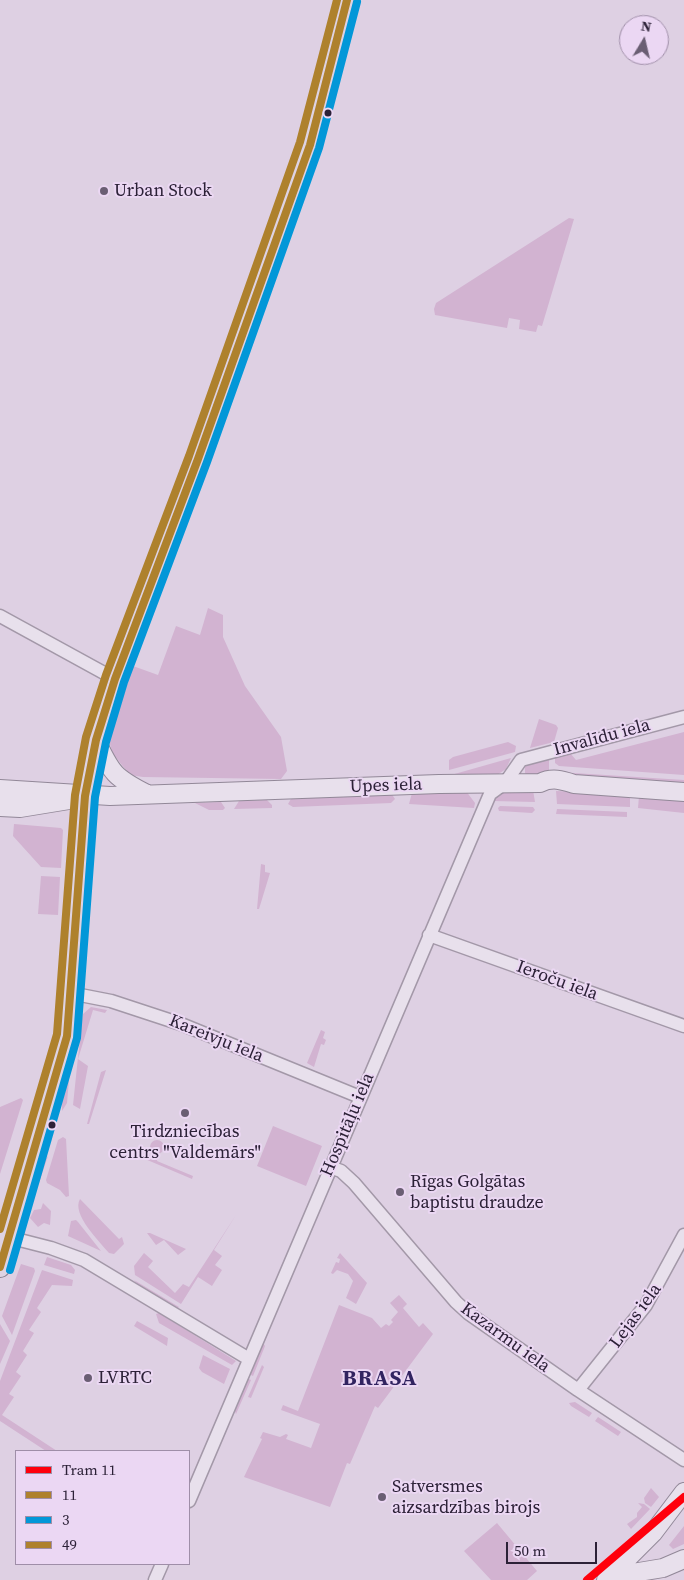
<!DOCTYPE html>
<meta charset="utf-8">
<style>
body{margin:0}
#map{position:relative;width:684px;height:1580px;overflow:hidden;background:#ded0e3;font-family:"Source Serif 4",serif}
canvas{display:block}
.legend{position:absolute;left:15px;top:1450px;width:175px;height:115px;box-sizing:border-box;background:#ebd7f3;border:1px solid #9f8ea8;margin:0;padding:6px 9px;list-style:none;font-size:15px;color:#2c2137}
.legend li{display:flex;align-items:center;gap:10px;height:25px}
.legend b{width:25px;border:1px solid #9f8ea8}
.north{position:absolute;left:619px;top:15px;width:50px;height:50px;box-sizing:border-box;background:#ebd7f3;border:1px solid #9f8ea8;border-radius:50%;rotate:9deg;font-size:14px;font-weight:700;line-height:20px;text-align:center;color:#2c2137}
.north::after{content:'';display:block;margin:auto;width:18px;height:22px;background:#6a5e73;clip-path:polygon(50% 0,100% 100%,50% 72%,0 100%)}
.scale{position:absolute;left:506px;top:1542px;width:91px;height:22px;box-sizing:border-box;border:2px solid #2c2137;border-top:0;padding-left:6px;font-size:15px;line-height:18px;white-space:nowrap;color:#2c2137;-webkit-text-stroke:4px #ebd7f3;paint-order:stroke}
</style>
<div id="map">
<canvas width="684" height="1580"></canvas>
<ul class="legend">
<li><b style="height:6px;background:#ff000c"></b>Tram 11</li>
<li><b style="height:6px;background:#ae812d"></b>11</li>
<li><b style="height:6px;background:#0297d8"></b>3</li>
<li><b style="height:6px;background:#ae812d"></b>49</li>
</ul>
<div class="north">N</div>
<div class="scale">50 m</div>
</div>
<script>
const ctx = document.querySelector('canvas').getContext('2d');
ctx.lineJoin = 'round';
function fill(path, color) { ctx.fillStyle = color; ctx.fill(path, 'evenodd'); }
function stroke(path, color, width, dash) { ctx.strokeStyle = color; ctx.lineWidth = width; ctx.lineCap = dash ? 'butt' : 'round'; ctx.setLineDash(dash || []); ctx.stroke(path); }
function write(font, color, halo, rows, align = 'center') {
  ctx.font = font + ' "Source Serif 4",serif'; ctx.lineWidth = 4; ctx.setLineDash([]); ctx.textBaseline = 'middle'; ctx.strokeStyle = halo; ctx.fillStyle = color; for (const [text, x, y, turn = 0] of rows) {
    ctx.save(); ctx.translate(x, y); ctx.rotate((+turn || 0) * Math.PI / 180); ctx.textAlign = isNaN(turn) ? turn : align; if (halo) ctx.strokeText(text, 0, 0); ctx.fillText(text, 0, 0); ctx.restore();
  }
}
const green = new Path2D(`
 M569 218 574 219 542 326 538 325 536 332 519 329 520 320 509 318 507 328 435 315 434 309 436 303Z
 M208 608 223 615V637L245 686 281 737 287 771 281 779 143 777 130 775 113 754 109 741 133 666 158 675 176 626 200 635Z
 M539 719 556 725 558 728 554 742 530 748Z
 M684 732V775L559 766 555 763V757L570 753 576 760Z
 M508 742 516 746 515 752 449 770V760L453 757Z
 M511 758 506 769 497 775H451Z
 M549 759V776L527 775 525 773V766Z
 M558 772 684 780V785L555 774Z
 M533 790 535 802 493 801C503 787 518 791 533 790Z
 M466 791 475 803 474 808 409 804 412 793Z
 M556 791 630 794V807L557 804Z
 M391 793 395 799 391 803 293 807 288 804 292 797Z
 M639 796 684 800V813L638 808Z
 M267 800 272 805V808L234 809 239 801Z
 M221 802 225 808 223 810H209L195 803Z
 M500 806 533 807 535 810 532 813 499 811 498 808Z
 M557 809 627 812V817L556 814Z
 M14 824 61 828 63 830 61 868 41 867 13 836Z
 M261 864 265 865V872L270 873 259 909H257Z
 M41 876 60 877 58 915 38 914Z
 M91 1007 107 1010 105 1013 93 1010 78 1059 88 1066 80 1109 73 1105 82 1019 83 1014Z
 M321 1030 325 1032 323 1038 326 1040 324 1045 321 1044 314 1067 307 1063Z
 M71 1057 67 1103 62 1111V1097Z
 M106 1070 89 1124H87L101 1072Z
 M21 1098 23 1100 0 1174V1107Z
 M273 1126 322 1146 306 1186 257 1166Z
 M63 1137 66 1139 69 1196 66 1197 60 1190 47 1183 46 1180 58 1140Z
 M150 1147a7 7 0 1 1 14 0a7 7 0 1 1-14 0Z
 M147 1155 158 1157 157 1161 193 1176 192 1179 145 1159Z
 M48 1156 39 1183C32 1172 40 1164 48 1156Z
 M80 1199 119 1239 122 1237 124 1244 114 1254 109 1253C100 1242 71 1214 80 1199Z
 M43 1203 51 1211 50 1225 44 1223 38 1227 30 1218 34 1210 41 1209Z
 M236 1215 214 1250 222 1256 215 1265 222 1270 212 1286 198 1277 181 1304 135 1275 134 1266 144 1253 153 1261 148 1267 175 1293 183 1284 189 1287Z
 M76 1220 78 1222 101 1251 68 1236 71 1221Z
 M147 1233H150L186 1249 178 1255 164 1240 156 1245Z
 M340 1253 367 1283 356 1304 346 1298 353 1281 348 1274 337 1270 333 1274 331 1273 336 1262 339 1263 340 1259 337 1258Z
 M47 1257 71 1265 75 1270 74 1274 44 1265Z
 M21 1264 34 1268 35 1271 12 1335 2 1316Z
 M42 1270 73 1280 72 1286 52 1285 37 1308 41 1312 29 1330 34 1333 23 1351 27 1355 16 1372 21 1376 9 1394 14 1397 2 1415 57 1451H46L0 1421V1381Z
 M134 1280 179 1307 177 1309 140 1287Z
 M399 1295 407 1304 403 1308 419 1327 423 1323 433 1334 378 1408 375 1406 350 1464 347 1463 330 1507 244 1477 262 1439 260 1438 263 1432 280 1437 286 1434 288 1435 286 1439 311 1448 320 1424 281 1410 283 1405 298 1411 339 1305 372 1318 381 1328 386 1324 389 1326 393 1322 391 1320 398 1312 390 1303Z
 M159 1313 236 1361 232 1365 159 1323 156 1314Z
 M137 1321 168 1338 167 1346 134 1326Z
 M0 1324 10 1341 0 1364Z
 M263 1343 265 1346 253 1376 249 1374Z
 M203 1355 230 1369 224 1384 202 1372 199 1368Z
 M262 1365 264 1367 251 1398 248 1397Z
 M247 1378 251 1380 236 1414 234 1409Z
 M575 1402 592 1413 589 1417 571 1406 569 1403Z
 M598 1417 621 1432 618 1436 595 1421Z
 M651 1488 659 1497 651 1507 645 1503 644 1498Z
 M638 1503 644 1504 650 1509 631 1529 627 1524 637 1517V1513L642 1507Z
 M497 1523 537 1571 527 1580H491L464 1551Z
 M684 1526V1544L673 1549 669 1545Z`);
const street = new Path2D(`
 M0 616 115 679
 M429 935 684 1026
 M70 993 111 1001 181 1024 360 1097
 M330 1167 341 1171 354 1183 456 1302 468 1313 578 1390 684 1460
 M8 1237 51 1248 84 1260 249 1359
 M578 1390 646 1305 684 1235
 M189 1501 490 794 505 783 521 760 684 717
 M155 1580 162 1564`);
const secondary = new Path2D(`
 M96 740C111 773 115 778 147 794
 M0 789 110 796 439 784 540 783C552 777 562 780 574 784L684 792
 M0 807 20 808 75 799
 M609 1577 663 1568 684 1559
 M606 1580 653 1533 684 1492`);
const primary = new Path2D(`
 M0 1267 21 1189 59 1069 67 1036 85 796 96 740 115 679 198 459 310 145 347 0`);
const bus1 = new Path2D(`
 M0 1267 67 1036 85 796 96 740 115 679 198 459 310 145 347 0`);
const bus2 = new Path2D(`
 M10 1270 77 1038 95 797 106 742 124 682 207 462 319 148 357 2`);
const bus3 = new Path2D(`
 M0 1229 57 1034 75 795 86 737 106 675 189 456 300 142 337 0`);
const tram1 = new Path2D(`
 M587 1580 684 1497`);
const markers = [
 [328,113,4.5,"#2c2137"],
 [104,191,5,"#6a5e73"],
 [185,1113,5,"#6a5e73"],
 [52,1125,4.5,"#2c2137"],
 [400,1192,5,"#6a5e73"],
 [88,1378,5,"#6a5e73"],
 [382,1497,5,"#6a5e73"]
];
const poiNames = [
 ["Urban Stock",114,191],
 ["Tirdzniecības",185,1132,"center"],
 ["centrs \"Valdemārs\"",185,1153,"center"],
 ["Rīgas Golgātas",410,1182],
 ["baptistu draudze",410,1203],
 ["LVRTC",98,1378],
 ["Satversmes",392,1487],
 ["aizsardzības birojs",392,1508]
];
const streetNames = [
 ["Invalīdu iela",602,738,-15],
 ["Upes iela",386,786,-2],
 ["Ieroču iela",557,981,20],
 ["Kareivju iela",216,1039,22],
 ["Hospitāļu iela",348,1125,-67],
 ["Lejas iela",636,1316,-54],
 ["Kazarmu iela",505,1338,36]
];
const districtNames = [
 ["BRASA",380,1379]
];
fill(green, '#d2b3d1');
stroke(street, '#a398a8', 15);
stroke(secondary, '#928898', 20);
stroke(primary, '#897f8e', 22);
stroke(street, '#e8e0ec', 12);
stroke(secondary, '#e8e0ec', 18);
stroke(primary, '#ded3e3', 20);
stroke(bus1, '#ae812d', 8);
stroke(bus2, '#0297d8', 8);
stroke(bus3, '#ae812d', 8);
stroke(tram1, '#ff000c', 8);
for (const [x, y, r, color] of markers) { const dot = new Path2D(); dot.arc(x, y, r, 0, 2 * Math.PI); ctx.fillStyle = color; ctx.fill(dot); stroke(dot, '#ebd7f3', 2); }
write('18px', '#2c2137', '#ebd7f3', poiNames, 'left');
write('18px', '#2c2137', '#ebd7f3', streetNames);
ctx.letterSpacing = '1px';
write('bold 22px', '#312360', '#ebd7f3', districtNames);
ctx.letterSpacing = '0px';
</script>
